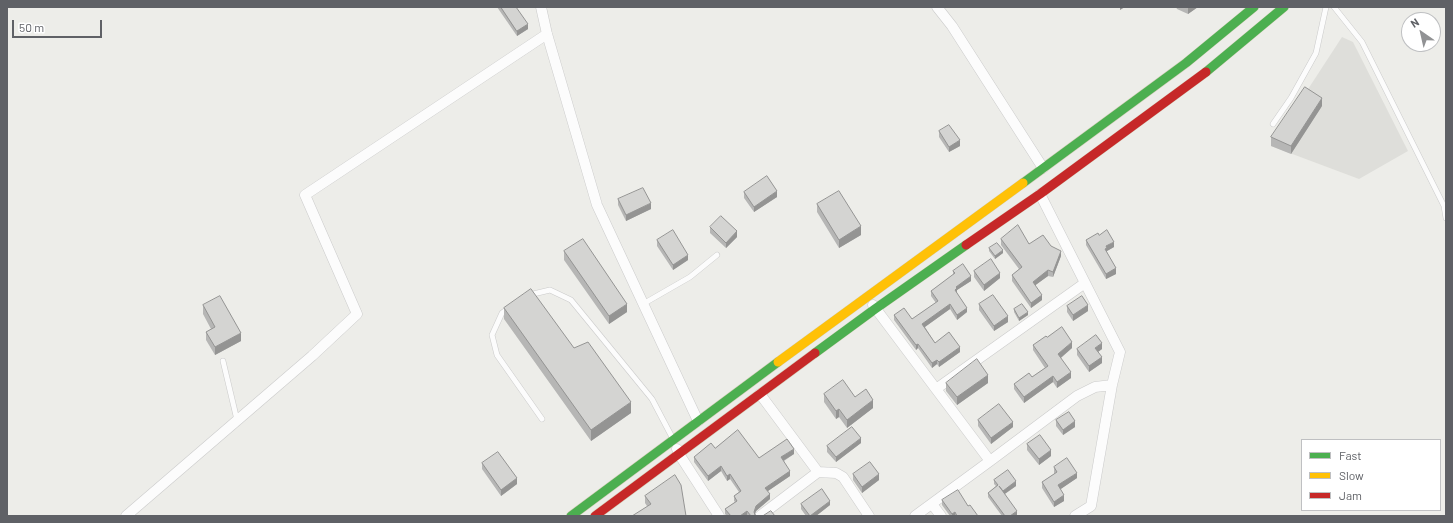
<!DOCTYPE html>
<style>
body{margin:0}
#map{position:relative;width:1453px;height:523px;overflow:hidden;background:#edede9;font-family:Barlow,sans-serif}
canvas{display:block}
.frame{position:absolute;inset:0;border:8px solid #5f6166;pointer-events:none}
.legend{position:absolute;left:1301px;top:439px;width:140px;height:72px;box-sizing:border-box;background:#fff;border:1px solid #bfc0c2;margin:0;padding:5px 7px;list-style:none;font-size:12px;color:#5f6166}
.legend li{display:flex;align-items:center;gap:8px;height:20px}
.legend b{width:20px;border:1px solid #bfc0c2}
.north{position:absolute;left:1401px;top:12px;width:40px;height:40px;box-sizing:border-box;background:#fff;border:1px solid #bfc0c2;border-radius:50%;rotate:326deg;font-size:11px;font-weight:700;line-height:16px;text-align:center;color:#5f6166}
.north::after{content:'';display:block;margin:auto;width:14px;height:18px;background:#919294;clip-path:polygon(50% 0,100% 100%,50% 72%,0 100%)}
.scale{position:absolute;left:12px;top:20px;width:90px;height:18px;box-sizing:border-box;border:2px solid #5f6166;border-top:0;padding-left:5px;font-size:12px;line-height:14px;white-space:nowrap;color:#5f6166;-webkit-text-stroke:3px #fff;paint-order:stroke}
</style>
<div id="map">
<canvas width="1453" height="523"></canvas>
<div class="frame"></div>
<ul class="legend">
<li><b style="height:5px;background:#4caf50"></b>Fast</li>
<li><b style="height:5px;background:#ffc107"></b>Slow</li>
<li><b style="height:5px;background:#c62828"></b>Jam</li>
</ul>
<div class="north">N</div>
<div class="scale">50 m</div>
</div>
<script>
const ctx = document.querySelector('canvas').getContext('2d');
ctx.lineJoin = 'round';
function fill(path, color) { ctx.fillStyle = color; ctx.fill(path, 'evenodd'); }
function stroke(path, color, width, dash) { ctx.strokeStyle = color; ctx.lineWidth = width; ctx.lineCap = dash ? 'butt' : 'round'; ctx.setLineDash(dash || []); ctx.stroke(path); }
const industrial = new Path2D(`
 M1342 37 1353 42 1408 151 1359 179 1271 146Z`);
const lane = new Path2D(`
 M1334 7 1362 42 1444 206 1446 218
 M1273 124 1291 98 1316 53 1326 7
 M529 295 550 290 571 300 652 399 672 437
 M643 304 690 277 717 255
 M509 308 502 313 492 335 497 355 542 419
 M223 361 237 420`);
const street = new Path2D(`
 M541 7 547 34 597 205 698 421
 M937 7 952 26 1043 168
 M1040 194 1120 352 1112 385 1091 506 1075 516
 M873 305 990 461 915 516
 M936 389 1085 283
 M760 394 818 472 836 473 843 477 869 516
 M677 449 679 454 719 516
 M990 461 1077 396 1095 387 1112 385
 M932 504 941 516
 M126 516 312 356 357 314 305 195 547 34
 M760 516 818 472`);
const fast = new Path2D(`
 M1206 72 1284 7
 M1023 183 1186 63 1254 7
 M815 353 875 309 966 245
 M571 516 778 362`);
const slow = new Path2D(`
 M778 362 1023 183`);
const jam = new Path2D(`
 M966 245 1040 194 1206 72
 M595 516 815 353`);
const wall = new Path2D(`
 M497 7H516L528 29 517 36Z
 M1176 7H1198L1188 14 1177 9Z
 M1322 106 1291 154 1271 146V137Z
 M939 131 960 146 949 152 939 137Z
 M744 192 777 197 754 212 744 198Z
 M618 199 651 209 626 221 618 205Z
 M817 204 861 235 839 248 817 212Z
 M710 227 737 237 726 248 710 233Z
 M1099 235 1114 247 1107 251V252L1116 274 1106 279 1086 245V240Z
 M1001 239 1029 244 1051 246 1061 256 1053 277 1048 276 1035 285 1042 300 1031 308 1012 281V275L1019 269 1001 245Z
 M657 240 688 260 673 270 657 246Z
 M989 248 1003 253 995 259 989 251Z
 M564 251 627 312 609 324 564 260Z
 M953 271 971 281 957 290V293L967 312 957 320 950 309 925 327 935 343 960 352 939 367 937 364 932 368 918 348 916 350 894 320V315L912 319 936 303 931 296V291L953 275Z
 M974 271 1000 278 984 291 974 277Z
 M979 304 1008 322 994 331 979 310Z
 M203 305 241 341 215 355 206 340V332L211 329 203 314Z
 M1067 306 1088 311 1073 321 1067 312Z
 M504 308 574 348 631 413 591 441 504 319Z
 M1014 309 1028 315 1019 321 1014 312Z
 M1047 337 1072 348 1061 358 1071 378 1057 388 1053 382 1024 403 1014 389V384L1032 377 1045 368 1033 350V345Z
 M1077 349H1102L1098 352 1102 363 1089 372 1077 355Z
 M946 383H988L957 405 946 391Z
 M824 394 855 397 873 408 847 428 839 417 836 419 824 402Z
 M978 420 1013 427 991 444 978 426Z
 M1056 420 1075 427 1063 435 1056 426Z
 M861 443 836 462 827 452V446Z
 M1027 444 1051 456 1039 465 1027 450Z
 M715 448 759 458 794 454 784 461 790 476 768 491 770 499 756 511 755 514 757 516H727L725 514V509L735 502 734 501V496L739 492 730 479 727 481 721 471 708 481 694 462V457Z
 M482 463 517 484 501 496 482 469Z
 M1054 467 1077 478 1060 489 1064 501 1054 507 1042 488V482L1054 474Z
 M853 474 879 480 862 493 853 480Z
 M994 480 1016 486 1005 494 1017 515 1016 516H1002L988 497V493L996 486 994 484Z
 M645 496 686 516 647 506 645 503Z
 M942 500 968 506 978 516H950L942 505Z
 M801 504 830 505 816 516H806L801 509Z`);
const shadedWall = new Path2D(`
 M1121 7H1125L1120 10V8Z
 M1188 7H1198L1188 14Z
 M528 24V29L517 36V31Z
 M1322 98V106L1291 154V146Z
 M960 140V146L949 152V147Z
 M777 191V197L754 212V207Z
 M651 203V209L626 221V215Z
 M861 226V235L839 248V240Z
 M737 231V237L726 248V243Z
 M1114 242V247L1107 251V254H1105L1106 246Z
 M1003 250V253L995 259V256Z
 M1061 251V256L1053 277V272Z
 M688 255V260L673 270V265Z
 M1116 268V274L1106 279V274Z
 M1048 270V276L1033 287V282Z
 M1000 273V278L984 291V285Z
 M971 276V281L957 290V293L955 295V290L956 287Z
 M1042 295V300L1031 308V303Z
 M627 304V312L609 324V316Z
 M950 304V309L922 329V324Z
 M1088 305V311L1073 321V315Z
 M967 308V312L957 320V315Z
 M1028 312V315L1019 321V318Z
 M1008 316V322L994 331V326Z
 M241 333V341L215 355V347Z
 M1072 342V348L1058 360V354Z
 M1102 343V349L1095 354V348Z
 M918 344V348L916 350V345Z
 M960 347V352L939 367V362Z
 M1102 357V363L1089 372V366Z
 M937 360V364L932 368V363Z
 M1071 372V378L1057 388V382Z
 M988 375V383L957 405V397Z
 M1053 376V382L1024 403V397Z
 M873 400V408L847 428V420Z
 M631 402V413L591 441V430Z
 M839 409V417L836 419V411Z
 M1075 421V427L1063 435V430Z
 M1013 422V427L991 444V438Z
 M861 438V443L836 462V457Z
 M794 449V454L781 462V457Z
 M1051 450V456L1039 465V459Z
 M721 466V471L708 481V476Z
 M790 471V476L765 493V488Z
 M1077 473V478L1058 491V485Z
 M730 474V479L727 481V476Z
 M879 474V480L862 493V487Z
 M517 478V484L501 496V490Z
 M1016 481V486L1003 495V491Z
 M770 494V499L756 511 754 516V512L756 506Z
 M1064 495V501L1054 507V502Z
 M830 501V505L816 516H810Z
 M747 511V516H740Z
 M1017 511V515L1016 516H1010Z
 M955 512V516H952V514Z`);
const building = new Path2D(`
 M501 7H516L528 24 517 31Z
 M1305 87 1322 98 1291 146 1271 137Z
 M949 125 960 140 949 147 939 131Z
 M767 176 777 191 754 207 744 192Z
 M643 188 651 203 626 215 618 199Z
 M839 191 861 226 839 240 817 204Z
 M721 216 737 231 726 243 710 227Z
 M1018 225 1029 244 1043 235 1051 246 1061 251 1053 272 1048 270 1033 282 1042 295 1031 303 1012 275 1022 267 1001 239Z
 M673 230 688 255 673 265 657 240Z
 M1107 230 1114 242 1106 246 1107 248 1105 249 1116 268 1106 274 1086 240 1098 233 1099 235Z
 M583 239 627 304 609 316 564 251Z
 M997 243 1003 250 995 256 989 248Z
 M991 259 1000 273 984 285 974 271Z
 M963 264 971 276 956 287 957 288 955 290 967 308 957 315 950 304 922 324 935 343 949 332 960 347 939 362 937 360 932 363 918 344 916 345 894 315 904 308 912 319 938 301 931 291 955 273 953 271Z
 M531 289 574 348 588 342 631 402 591 430 504 308Z
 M993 295 1008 316 994 326 979 304Z
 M220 296 241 333 215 347 206 332 215 327 203 305Z
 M1082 296 1088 305 1073 315 1067 306Z
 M1022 304 1028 312 1019 318 1014 309Z
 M1062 327 1072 342 1058 354 1071 372 1057 382 1053 376 1024 397 1014 384 1029 373 1032 377 1048 366 1033 345 1046 336 1047 337Z
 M1096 335 1102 343 1095 348 1102 357 1089 366 1077 349Z
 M977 359 988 375 957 397 946 383Z
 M843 380 855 397 866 389 873 400 847 420 839 409 836 411 824 394Z
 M999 404 1013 422 991 438 978 420Z
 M1069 412 1075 421 1063 430 1056 420Z
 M852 427 861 438 836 457 827 446Z
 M738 430 759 458 787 439 794 449 781 457 790 471 765 488 770 494 756 506 754 512 755 515 757 516H751L747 511 740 516H731L725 509 737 501 734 496 741 491 730 474 727 476 721 466 708 476 694 457 711 443 715 448Z
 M1040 435 1051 450 1039 459 1027 444Z
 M498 452 517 478 501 490 482 463Z
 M1067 458 1077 473 1058 485 1064 495 1054 502 1042 482 1057 472 1054 467Z
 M870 462 879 474 862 487 853 474Z
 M1008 470 1016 481 1003 491 999 486 1017 511 1010 516H1005L988 493 998 485 994 480Z
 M675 475 681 485 686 516H632L651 504 645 496Z
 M822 489 830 501 810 516 801 504Z
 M958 490 968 506 970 505 978 516H957L955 512 952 514 942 500Z
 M771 511 775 516H763Z`);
fill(industrial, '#dededa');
stroke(lane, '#cbcbcb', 6);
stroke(street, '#cbcbcb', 11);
stroke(fast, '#d3cfb9', 10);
stroke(slow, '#d3cfb9', 10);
stroke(jam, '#d3cfb9', 10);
stroke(lane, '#fcfcfc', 5);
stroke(street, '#fcfcfc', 10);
stroke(fast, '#4caf50', 9);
stroke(slow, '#ffc107', 9);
stroke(jam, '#c62828', 9);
fill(wall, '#b6b6b5');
fill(shadedWall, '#949493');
fill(building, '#d4d4d2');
stroke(building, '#949493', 1);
</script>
